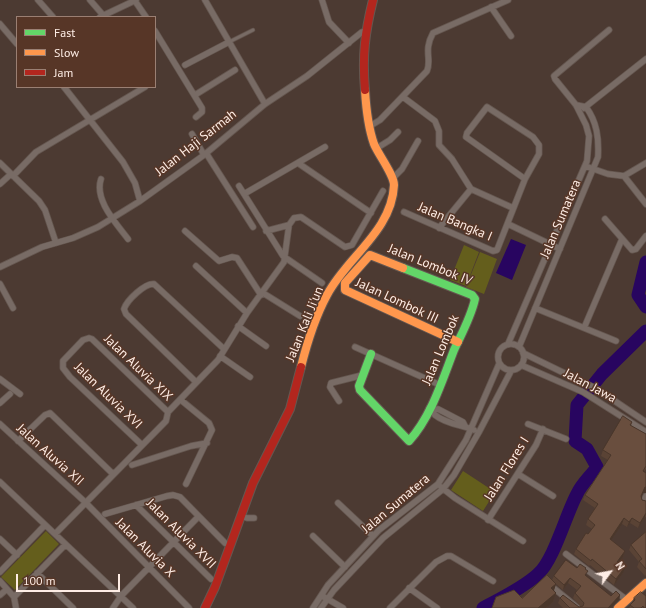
<!DOCTYPE html>
<style>
body{margin:0}
#map{position:relative;width:646px;height:608px;overflow:hidden;background:#4c3a32;font-family:"PT Sans",sans-serif}
canvas{display:block}
.legend{position:absolute;left:16px;top:16px;width:140px;height:72px;box-sizing:border-box;background:#573627;border:1px solid #9a7f73;margin:0;padding:5px 7px;list-style:none;font-size:12px;color:#feede5}
.legend li{display:flex;align-items:center;gap:8px;height:20px}
.legend b{width:20px;border:1px solid #9a7f73}
.north{position:absolute;left:590px;top:552px;width:40px;height:40px;-webkit-text-stroke:3px #573627;paint-order:stroke;rotate:58deg;font-size:11px;font-weight:700;line-height:16px;text-align:center;color:#feede5}
.north::after{content:'';display:block;margin:auto;width:14px;height:18px;background:#feede5;clip-path:polygon(50% 0,100% 100%,50% 72%,0 100%)}
.scale{position:absolute;left:16px;top:574px;width:104px;height:18px;box-sizing:border-box;border:2px solid #feede5;border-top:0;padding-left:5px;font-size:12px;line-height:14px;white-space:nowrap;color:#feede5;-webkit-text-stroke:3px #573627;paint-order:stroke}
</style>
<div id="map">
<canvas width="646" height="608"></canvas>
<ul class="legend">
<li><b style="height:5px;background:#63d668"></b>Fast</li>
<li><b style="height:5px;background:#ff974d"></b>Slow</li>
<li><b style="height:5px;background:#b3261e"></b>Jam</li>
</ul>
<div class="north">N</div>
<div class="scale">100 m</div>
</div>
<script>
const ctx = document.querySelector('canvas').getContext('2d');
ctx.lineJoin = 'round';
function fill(path, color) { ctx.fillStyle = color; ctx.fill(path, 'evenodd'); }
function stroke(path, color, width, dash) { ctx.strokeStyle = color; ctx.lineWidth = width; ctx.lineCap = dash ? 'butt' : 'round'; ctx.setLineDash(dash || []); ctx.stroke(path); }
function write(font, color, halo, rows, align = 'center') {
  ctx.font = font + ' "PT Sans",sans-serif'; ctx.lineWidth = 3; ctx.setLineDash([]); ctx.textBaseline = 'middle'; ctx.strokeStyle = halo; ctx.fillStyle = color; for (const [text, x, y, turn = 0] of rows) {
    ctx.save(); ctx.translate(x, y); ctx.rotate((+turn || 0) * Math.PI / 180); ctx.textAlign = isNaN(turn) ? turn : align; if (halo) ctx.strokeText(text, 0, 0); ctx.fillText(text, 0, 0); ctx.restore();
  }
}
const green = new Path2D(`
 M464 245 479 252 466 286 450 280Z
 M480 252 497 259 484 294 466 287Z
 M463 471 495 492 483 511 451 490Z
 M46 531 59 544 15 590 1 577Z`);
const water = new Path2D(`
 M511 239 526 245 512 280 496 273Z`);
const river = new Path2D(`
 M646 262 638 295 646 307
 M483 608C501 598 523 588 538 574 554 560 566 514 577 494 582 483 590 477 597 467L587 449 575 441 577 405 602 374 646 331`);
const lane = new Path2D(`
 M229 42 253 30`);
const street = new Path2D(`
 M38 0 53 17
 M90 0 103 15
 M205 0 265 104
 M322 0 329 22 349 43
 M135 1 146 17
 M491 7 511 36
 M100 17 136 0
 M0 24 17 44
 M155 31 202 108V112L196 117
 M185 65 229 42
 M64 87 123 162 135 183 140 201
 M195 95 235 70
 M403 97 435 121 439 131V145L452 159 471 189
 M584 108 646 59
 M370 126 380 120 427 71C432 59 423 51 433 33L508 0
 M192 134 204 155
 M377 148 390 140 398 132
 M206 153 253 227
 M0 163 39 201 45 210 56 243
 M298 163 371 213
 M585 166 608 174 624 176 646 163
 M13 176 36 152 145 87
 M624 176 646 204
 M393 178 402 169 418 141
 M101 179C94 200 116 223 128 239
 M0 184 11 174
 M239 186 283 256 322 283
 M471 189 513 208
 M244 194 325 147
 M404 212 493 251 497 250 525 179 539 154V145L533 137 487 107 467 133 466 137 525 179
 M605 219 632 250 636 249 646 236
 M508 224 560 249
 M439 228 471 189
 M185 231 219 261 232 257 237 258 261 295
 M266 231 289 225
 M196 266 247 313
 M0 267 42 247 73 238 98 227 140 201 204 155 265 104 307 76 362 32 365 31
 M0 284 13 308
 M263 293 300 316
 M535 308 616 341
 M238 326 266 346
 M584 328 622 239
 M498 357a13 13 0 1 1 26 0a13 13 0 1 1-26 0Z
 M508 344 587 161 589 136 586 125 576 105 555 79 554 76 609 30
 M355 347 440 385
 M519 347 598 157C599 138 597 122 586 107L576 105
 M523 353 597 389 646 422
 M220 356 250 377
 M521 365 583 392 646 432
 M0 379 20 394
 M196 382 126 314 124 309C127 300 145 283 154 284L224 349
 M181 400 209 423 212 430 186 484
 M339 401 330 387 331 383 363 375
 M0 403 10 394
 M429 408C433 410 432 412 435 415 446 424 462 425 474 430
 M432 410 438 409 463 422 465 426
 M0 424 85 502 189 608
 M528 424 566 439
 M18 441 45 415 50 413 113 474
 M142 445 70 377 63 368V361L83 340 89 338 92 339 168 412
 M132 465 191 446 207 443
 M518 474 553 496
 M0 482 133 608
 M441 487 455 498 523 541
 M338 503 373 536
 M643 503 646 496
 M136 505 211 579
 M105 514 167 496 173 495 180 497 225 543
 M241 516 247 518H254
 M488 520 536 445 543 429
 M55 534 166 421 168 412 218 360 247 313 284 262 289 225 294 218 301 217 345 247 352 245 383 191
 M313 536 345 567
 M0 539 17 555
 M566 554 627 600
 M0 572 45 525
 M37 573 73 608
 M0 581 14 597
 M550 585 578 608
 M409 588 437 608
 M0 595 7 589
 M14 597 65 545
 M14 597 16 608
 M324 597 343 608
 M113 608 121 596 198 517
 M313 608 328 585 379 530 438 484 466 440 499 364
 M321 608 334 590 383 538 443 489 454 475 479 432 511 371
 M390 608 436 562 447 556H451L493 581`);
const fast = new Path2D(`
 M371 354 359 386 360 390 409 441C431 417 442 381 454 350 462 333 471 317 475 299L472 295 403 268`);
const slow = new Path2D(`
 M403 268 370 255 345 283V290L458 342
 M301 367C307 343 315 317 327 295 347 257 392 231 394 185 394 175 378 154 374 144 368 127 366 107 365 90
 M618 608 646 583`);
const jam = new Path2D(`
 M365 90C362 56 365 32 373 0
 M205 608 215 587 253 483 290 409 301 367`);
const wall = new Path2D(`
 M632 422 631 426 646 434V469L644 472 643 493 641 497 642 500 646 501V517H645L638 528 630 523 627 527 622 524 611 540 625 551 623 557 619 563 623 573 614 585 590 565 589 566 574 554 576 549 592 529 586 525 588 519 595 508 583 500 585 495 608 460 601 456 603 450Z
 M646 531V575L645 576 637 567 639 562 629 550 631 545Z
 M577 568 585 570 586 576 611 596 620 595 619 600 611 608H563L558 603 560 598 579 607H581L573 598 575 593 577 590 568 583 563 590 556 584 554 590 556 593 553 602 546 608H492L496 597 522 598 552 580 554 576Z
 M634 598 646 608H629Z`);
const shadedWall = new Path2D(`
 M645 487H646V493H643L639 502Z
 M646 513 645 517 638 528 640 523Z
 M624 518 622 524 608 545 610 539Z
 M632 518 630 523 627 527 629 522Z
 M625 551 623 557 615 567 617 562Z
 M625 567 623 573 614 585 616 579Z
 M570 578 568 583 563 590 564 585Z
 M556 584 553 593 551 588Z
 M556 593 553 602 546 608H538Z
 M620 595 619 600 611 608H608Z`);
const building = new Path2D(`
 M623 416 632 422 630 425 646 434V466L643 471 646 473V487H645L641 496 642 500 646 501V513L640 523 632 518 629 522 624 518 610 539 625 551 617 562 625 567 616 579 592 559 591 561 576 549 586 533 588 534 595 525 588 519 598 504 585 495 611 455 603 450Z
 M646 532V569L639 561 642 559 631 545Z
 M566 560 577 568 580 564 586 568 585 569 588 571 585 575 611 596 616 591 620 595 608 608H570L560 598 563 595 579 607 583 606 584 603 575 593 581 586 570 578 564 585 554 576Z
 M547 575 556 584 551 588 556 593 538 608H492L496 597 514 590 522 598Z
 M641 592 646 596V608H644L643 606 641 608H634L630 605 635 600 634 598Z`);
const streetNames = [
 ["Jalan Haji Sarmah",196,143,-38],
 ["Jalan Sumatera",561,219,-67],
 ["Jalan Bangka I",455,222,23],
 ["Jalan Lombok IV",430,265,22],
 ["Jalan Lombok III",397,301,25],
 ["Jalan Kali Ji'un",305,324,-68],
 ["Jalan Lombok",441,350,-67],
 ["Jalan Aluvia XIX",138,368,44],
 ["Jalan Jawa",590,386,28],
 ["Jalan Aluvia XVI",108,396,44],
 ["Jalan Aluvia XII",50,455,42],
 ["Jalan Flores I",507,469,-58],
 ["Jalan Sumatera",396,504,-40],
 ["Jalan Aluvia XVII",181,534,45],
 ["Jalan Aluvia X",145,548,45]
];
fill(green, '#645e1c');
fill(water, '#280560');
stroke(river, '#280560', 13);
stroke(lane, '#655750', 4.5);
stroke(street, '#655750', 7);
stroke(fast, '#655750', 10);
stroke(slow, '#655750', 10);
stroke(jam, '#655750', 10);
stroke(lane, '#786b65', 3);
stroke(street, '#786b65', 5.5);
stroke(fast, '#63d668', 8);
stroke(slow, '#ff974d', 8);
stroke(jam, '#b3261e', 8);
fill(wall, '#5a4335');
fill(shadedWall, '#4a372b');
fill(building, '#694e3e');
stroke(building, '#4a372b', 1);
write('13px', '#feede5', '#573627', streetNames);
</script>
